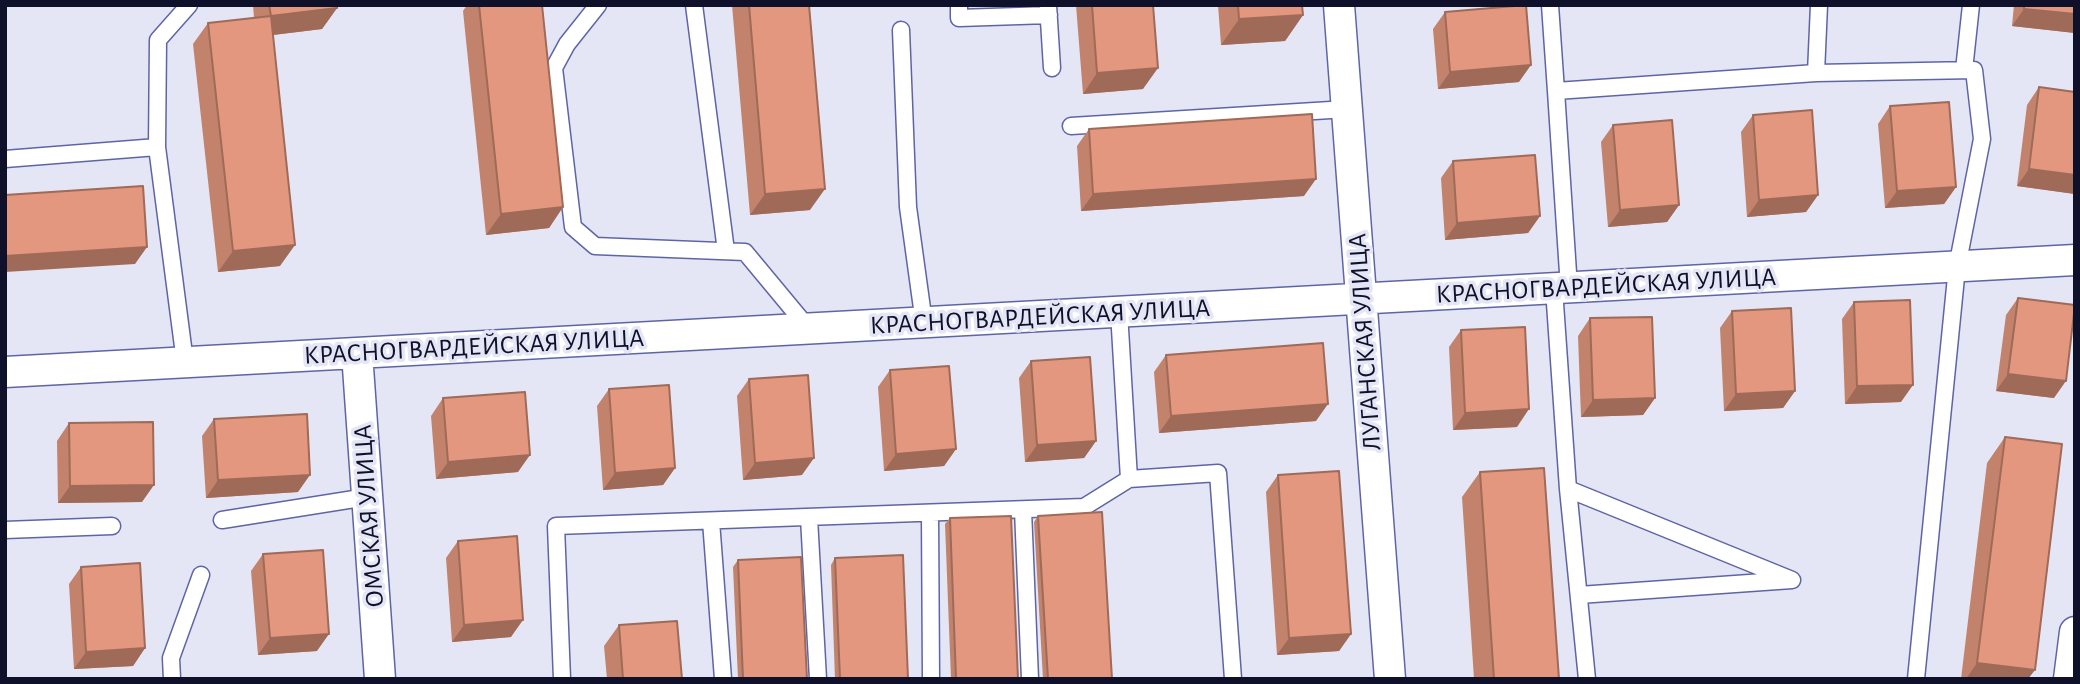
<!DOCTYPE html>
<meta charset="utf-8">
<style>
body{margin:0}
#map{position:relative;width:2080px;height:684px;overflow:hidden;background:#e4e6f5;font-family:"Alegreya Sans",sans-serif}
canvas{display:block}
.frame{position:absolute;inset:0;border:7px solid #0f1029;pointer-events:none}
</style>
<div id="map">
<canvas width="2080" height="684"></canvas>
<div class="frame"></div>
</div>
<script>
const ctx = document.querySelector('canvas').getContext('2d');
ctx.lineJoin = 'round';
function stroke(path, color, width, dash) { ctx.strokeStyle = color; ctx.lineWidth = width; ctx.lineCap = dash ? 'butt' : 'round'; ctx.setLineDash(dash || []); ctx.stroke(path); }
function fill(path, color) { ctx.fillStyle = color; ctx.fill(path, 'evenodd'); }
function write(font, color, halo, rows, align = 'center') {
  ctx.font = font + ' "Alegreya Sans",sans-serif'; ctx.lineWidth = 7; ctx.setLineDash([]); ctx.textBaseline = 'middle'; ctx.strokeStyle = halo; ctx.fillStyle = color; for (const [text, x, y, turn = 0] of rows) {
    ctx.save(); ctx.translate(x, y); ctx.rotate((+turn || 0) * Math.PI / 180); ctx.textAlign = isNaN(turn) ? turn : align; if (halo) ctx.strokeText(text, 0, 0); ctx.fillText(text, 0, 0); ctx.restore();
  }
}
const lane = new Path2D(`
 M598 5 567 44 554 68 573 227 595 246 745 252 809 329
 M694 5 726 251
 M959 5V18L1049 15
 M1048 5 1052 68
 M1550 5 1556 91
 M901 30 908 207 924 323
 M1964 70 1971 5
 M1816 73 1974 70 1982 139 1957 267 1916 679
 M1071 126 1347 109
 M5 159 157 147
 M1569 288 1556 91 1816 73 1819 5
 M1554 289 1568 489 1587 679
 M1119 312 1129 479 1218 473 1233 679
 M185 362 157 147 158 40 189 5
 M1568 489 1792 580 1579 595
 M1023 510 1030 679
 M930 514 931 679
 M809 518 818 679
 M222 520 367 497
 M711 521 723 679
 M5 530 112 526
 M172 679 171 658 201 575
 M562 679 556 526 1084 507 1129 479`);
const street = new Path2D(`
 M1339 5 1390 679
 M357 353 380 679
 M5 372 2075 260
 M2069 679 2075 632`);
const wall = new Path2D(`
 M253 5H337V8L322 29 273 35 280 266 218 272 193 44 208 23 254 18Z
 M467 5H542L563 207 549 228 486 235 463 11Z
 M732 5H809L810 210 750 215Z
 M1076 5H1153L1143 89 1083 94Z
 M1218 5H1302L1303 15 1285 41 1221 45Z
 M2014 5H2075V33L2012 26Z
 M1445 12 1519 82 1438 89 1433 29Z
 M2039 87 2075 92V194L2017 186 2027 105Z
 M1890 106 1956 187 1944 204 1885 208 1878 124Z
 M1753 115 1818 195 1806 212 1747 217 1741 132Z
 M1613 125 1679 205 1667 222 1608 227 1601 142Z
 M1089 129 1304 196 1081 211 1077 146Z
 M1453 161 1540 216 1528 233 1445 240 1441 178Z
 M2018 298 2054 398 1996 391 2006 315Z
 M1854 302 1901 402 1845 404 1842 319Z
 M1732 311 1795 391 1783 408 1724 411 1720 328Z
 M1590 318 1655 398 1643 415 1581 417 1578 336Z
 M1461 330 1517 427 1453 430 1449 347Z
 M1166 355 1316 421 1159 433 1154 372Z
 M1031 361 1096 441 1084 458 1025 462 1019 378Z
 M890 370 956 449 944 466 884 471 878 387Z
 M749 379 802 475 743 480 737 396Z
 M609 389 675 468 663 485 603 490 597 406Z
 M443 398 518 472 436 479 431 416Z
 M214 419 298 492 206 498 202 436Z
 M69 423 142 502 58 503 57 441Z
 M2005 437 2028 679H1961L1987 463Z
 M1480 472 1559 679H1474L1462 497Z
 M1278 475 1351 634 1339 651 1277 655 1266 492Z
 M1038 516 1112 679H1043L1034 522Z
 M950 518 1018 679H951L945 524Z
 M458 541 511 637 452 642 446 558Z
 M263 554 317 651 258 655 251 571Z
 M835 558 908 679H835L831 565Z
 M738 560 807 679H738L733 567Z
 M81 567 145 648 133 666 74 669 69 584Z
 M619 625 682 679H607L604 646Z`);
const shadedWall = new Path2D(`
 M337 8 322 29 256 37 271 16Z
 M2024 9 2075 14V33L2012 26Z
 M1303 15 1285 41 1221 45 1239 19Z
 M1531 65 1519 82 1438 89 1450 72Z
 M1158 68 1143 89 1083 94 1097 73Z
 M2029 169 2075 175V194L2017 186Z
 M1316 179 1304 196 1081 211 1093 194Z
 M1956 187 1944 204 1885 208 1897 191Z
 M825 189 810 210 750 215 765 194Z
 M1818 195 1806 212 1747 217 1759 200Z
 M1679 205 1667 222 1608 227 1620 210Z
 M563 207 549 228 486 235 501 214Z
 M1540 216 1528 233 1445 240 1457 223Z
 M295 245 280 266 218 272 233 251Z
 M147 247 135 264 5 272V256Z
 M2008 374 2066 381 2054 398 1996 391Z
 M1913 385 1901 402 1845 404 1857 386Z
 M1795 391 1783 408 1724 411 1736 394Z
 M1655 398 1643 415 1581 417 1593 400Z
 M1328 404 1316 421 1159 433 1171 416Z
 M1529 409 1517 427 1453 430 1465 413Z
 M1096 441 1084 458 1025 462 1037 445Z
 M956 449 944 466 884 471 896 454Z
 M530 455 518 472 436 479 448 462Z
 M814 458 802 475 743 480 755 463Z
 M675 468 663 485 603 490 615 473Z
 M310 475 298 492 206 498 218 480Z
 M154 485 142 502 58 503 70 486Z
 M523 620 511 637 452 642 464 625Z
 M329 634 317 651 258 655 270 638Z
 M1351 634 1339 651 1277 655 1289 638Z
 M145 648 133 666 74 669 86 652Z
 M1977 663 2035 670 2028 679H1966Z`);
const building = new Path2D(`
 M269 5H337V8L271 16Z
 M479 5H542L563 207 501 214Z
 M749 5H809L825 189 765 194Z
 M1092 5H1153L1158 68 1097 73Z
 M1238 5H1302L1303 15 1239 19Z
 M1526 5 1531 65 1450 72 1445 12Z
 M2024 5H2075V14L2024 9Z
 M271 16 295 245 233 251 208 23Z
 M2039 87 2075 92V175L2029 169Z
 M1949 102 1956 187 1897 191 1890 106Z
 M1812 110 1818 195 1759 200 1753 115Z
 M1312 114 1316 179 1093 194 1089 129Z
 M1672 120 1679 205 1620 210 1613 125Z
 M1535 155 1540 216 1457 223 1453 161Z
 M143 186 147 247 5 256V195Z
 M2018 298 2075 305 2066 381 2008 374Z
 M1910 300 1913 385 1857 386 1854 302Z
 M1791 308 1795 391 1736 394 1732 311Z
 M1652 317 1655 398 1593 400 1590 318Z
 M1525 327 1529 409 1465 413 1461 330Z
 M1323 343 1328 404 1171 416 1166 355Z
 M1090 357 1096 441 1037 445 1031 361Z
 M949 366 956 449 896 454 890 370Z
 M808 375 814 458 755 463 749 379Z
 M669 385 675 468 615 473 609 389Z
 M525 392 530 455 448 462 443 398Z
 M307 414 310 475 218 480 214 419Z
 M153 422 154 485 70 486 69 423Z
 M2005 437 2062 444 2035 670 1977 663Z
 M1544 468 1559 679H1494L1480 472Z
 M1339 471 1351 634 1289 638 1278 475Z
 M1102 512 1112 679H1048L1038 516Z
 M1011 516 1018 679H956L950 518Z
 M517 536 523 620 464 625 458 541Z
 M323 550 329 634 270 638 263 554Z
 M903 555 908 679H840L835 558Z
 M801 557 807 679H743L738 560Z
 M140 563 145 648 86 652 81 567Z
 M677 621 682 679H623L619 625Z`);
const streetNames = [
 ["КРАСНОГВАРДЕЙСКАЯ УЛИЦА",1606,286,-3],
 ["КРАСНОГВАРДЕЙСКАЯ УЛИЦА",1040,317,-3],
 ["ЛУГАНСКАЯ УЛИЦА",1365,342,-94],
 ["КРАСНОГВАРДЕЙСКАЯ УЛИЦА",474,347,-3],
 ["ОМСКАЯ УЛИЦА",369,516,-94]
];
stroke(lane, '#5f65a4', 19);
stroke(street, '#5f65a4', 33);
stroke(lane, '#fff', 16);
stroke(street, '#fff', 30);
fill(wall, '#c3826c');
fill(shadedWall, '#9f6a58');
fill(building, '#e3977e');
stroke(building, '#9f6a58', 2);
write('26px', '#0f1029', '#e4e6f5', streetNames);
</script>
